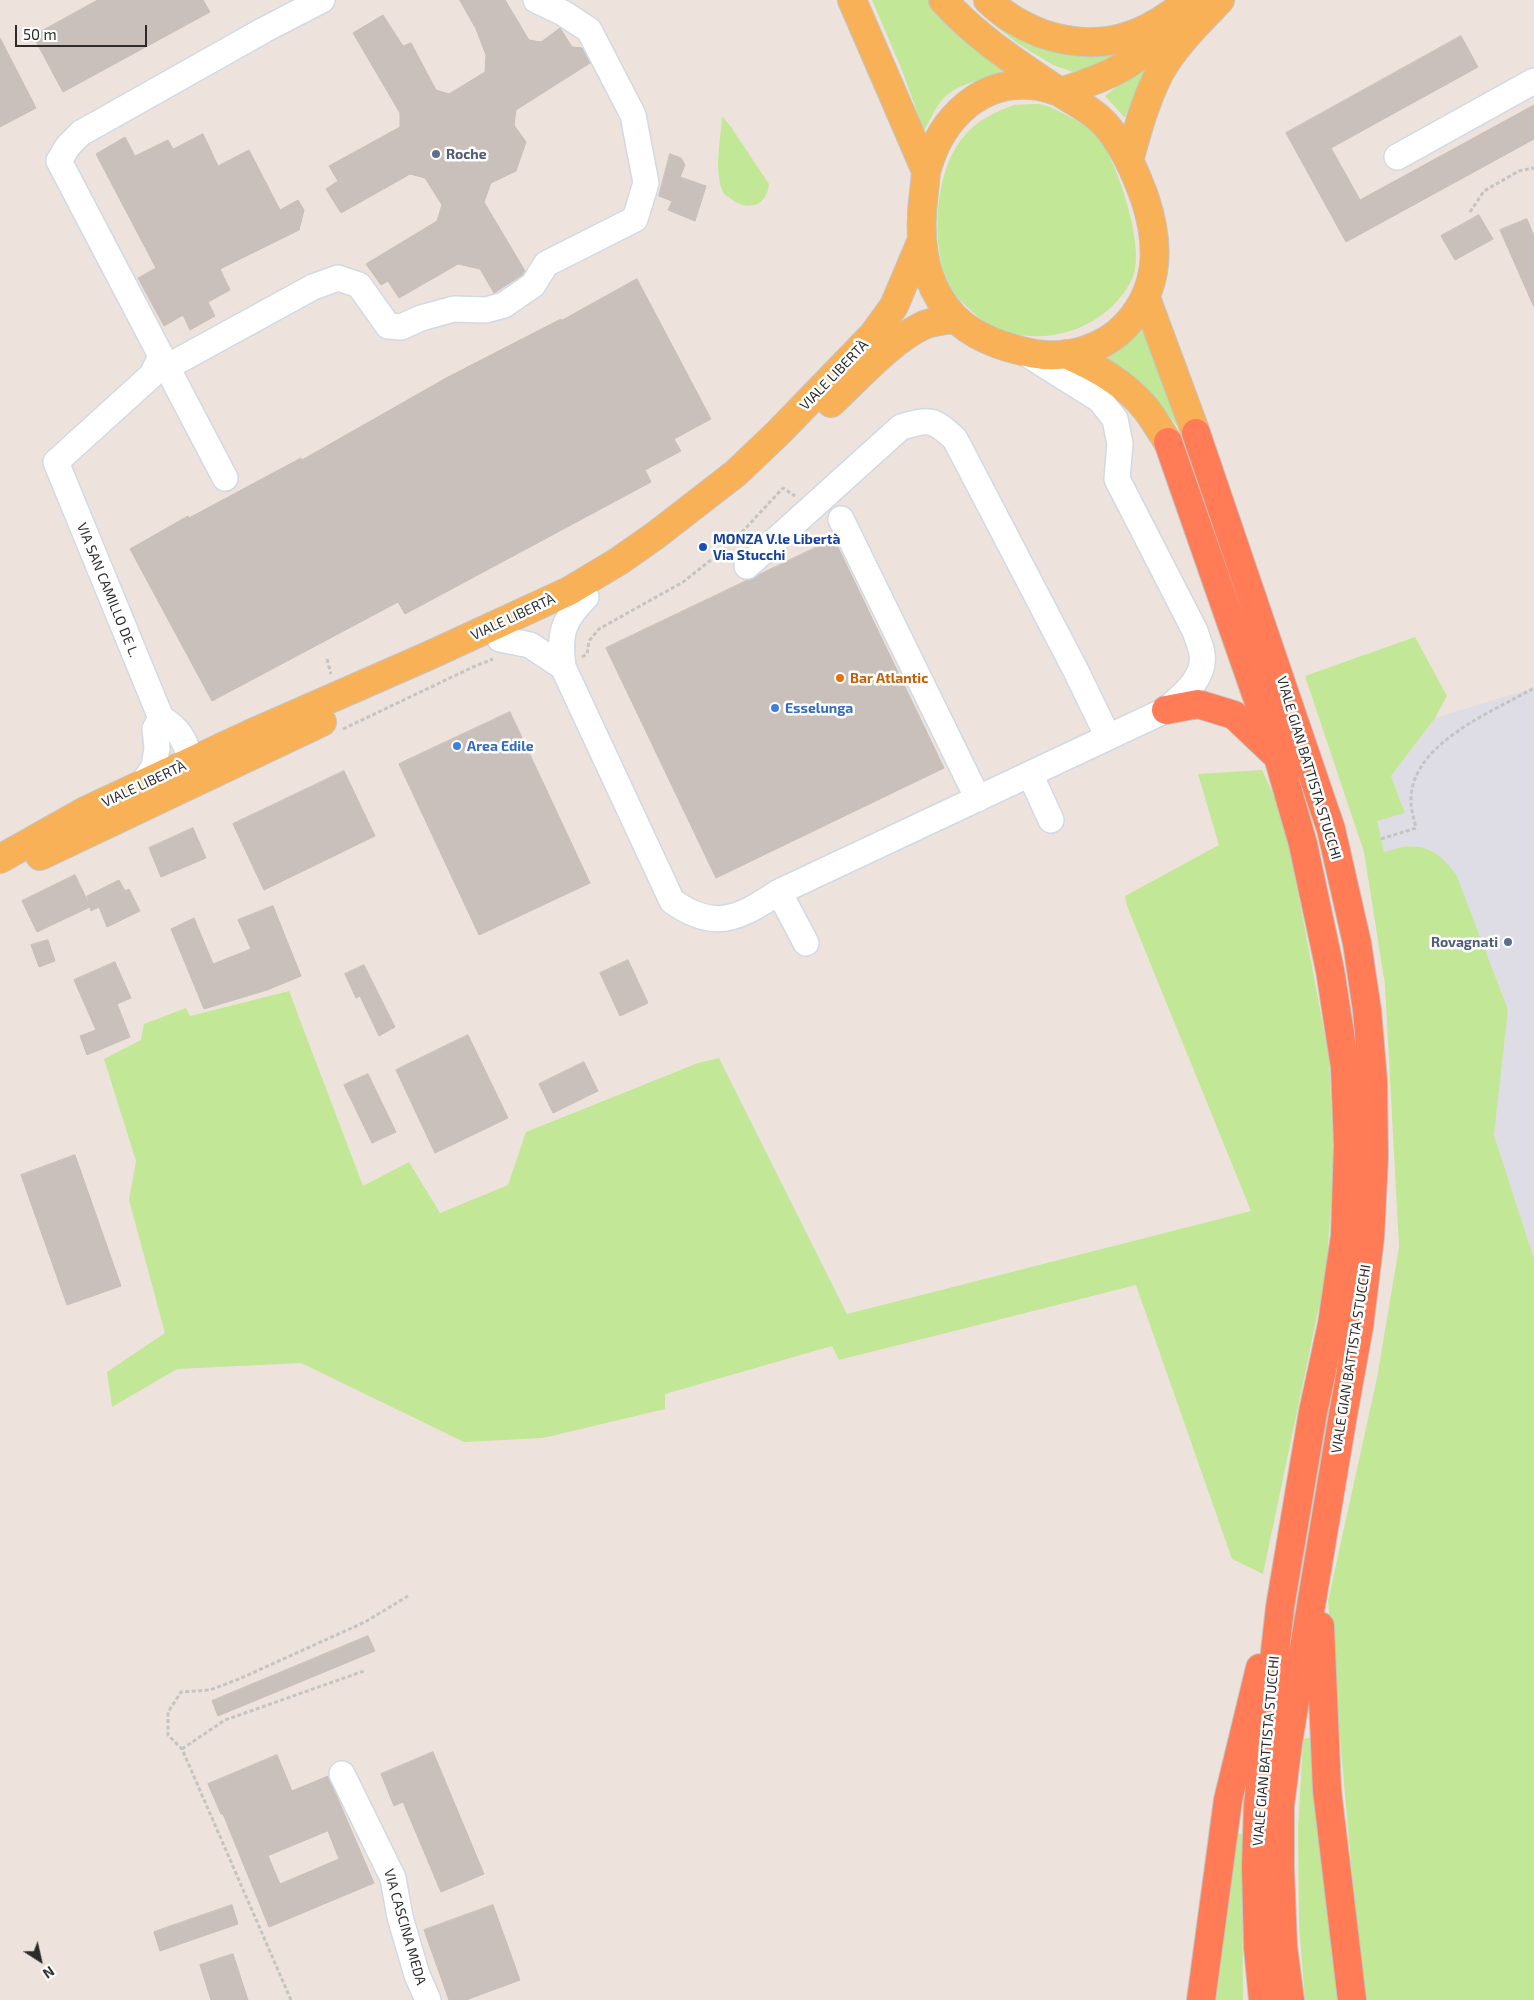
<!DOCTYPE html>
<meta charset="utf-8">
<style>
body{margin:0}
#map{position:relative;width:1534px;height:2000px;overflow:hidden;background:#eee3dc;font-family:"Exo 2",sans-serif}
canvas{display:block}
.north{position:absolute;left:15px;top:1935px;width:50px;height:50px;-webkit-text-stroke:4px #fff;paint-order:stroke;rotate:145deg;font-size:14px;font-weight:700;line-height:20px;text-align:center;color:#2b2b2b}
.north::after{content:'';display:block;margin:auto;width:18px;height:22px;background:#2b2b2b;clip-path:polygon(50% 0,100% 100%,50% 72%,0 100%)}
.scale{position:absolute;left:15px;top:25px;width:132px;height:22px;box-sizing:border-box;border:2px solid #2b2b2b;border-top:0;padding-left:6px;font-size:15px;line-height:18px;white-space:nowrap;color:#2b2b2b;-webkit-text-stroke:4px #fff;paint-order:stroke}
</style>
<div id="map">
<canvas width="1534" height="2000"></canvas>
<div class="north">N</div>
<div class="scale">50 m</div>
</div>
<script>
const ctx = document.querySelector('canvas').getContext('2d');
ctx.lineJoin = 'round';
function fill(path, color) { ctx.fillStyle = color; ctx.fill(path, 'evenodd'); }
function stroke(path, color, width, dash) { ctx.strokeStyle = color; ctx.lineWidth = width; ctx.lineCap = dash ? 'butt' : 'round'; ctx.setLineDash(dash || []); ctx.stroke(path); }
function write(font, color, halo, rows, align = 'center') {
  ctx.font = font + ' "Exo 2",sans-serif'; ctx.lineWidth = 5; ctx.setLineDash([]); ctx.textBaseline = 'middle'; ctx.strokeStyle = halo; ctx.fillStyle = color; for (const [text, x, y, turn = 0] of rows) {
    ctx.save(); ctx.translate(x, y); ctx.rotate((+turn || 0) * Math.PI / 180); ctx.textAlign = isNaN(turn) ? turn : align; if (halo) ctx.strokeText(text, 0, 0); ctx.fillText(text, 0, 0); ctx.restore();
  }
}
const industrial = new Path2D(`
 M1526 690H1534V1259L1494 1135 1508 1010 1401 847 1384 853 1377 821 1405 813 1391 776 1435 718Z`);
const green = new Path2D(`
 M872 0H930L958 32 1009 74C985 79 954 82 939 104 933 112 929 122 924 131L902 70Z
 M989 21 1035 46 1085 53 1116 52 1110 61 1073 72 1053 65 1017 43Z
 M1149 61 1125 118 1105 96Z
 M1014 105C1023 105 1035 103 1044 105 1051 106 1088 126 1094 132 1116 155 1146 247 1133 277 1113 320 1065 342 1020 335 1014 334 1007 333 1002 331 986 325 974 314 962 302 927 269 932 176 961 140 977 120 991 114 1014 105Z
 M722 116 731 127 769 184C767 207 746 212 730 198 726 196 723 194 722 190 714 168 721 139 722 116Z
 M1143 325 1179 428 1141 382 1101 357Z
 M1415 637 1447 696 1435 718 1391 776 1405 813 1377 821 1384 852C1390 851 1396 848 1403 847 1429 844 1441 855 1456 874L1508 1010 1494 1135 1534 1259V2000H1363L1328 1601 1377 1378 1399 1247 1385 985 1364 852 1305 676Z
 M1262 770 1284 818 1329 1057 1334 1161 1326 1273 1263 1574 1232 1559 1136 1285 839 1360 832 1346 665 1394V1409L543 1438 464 1442 301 1363 177 1369 112 1407 107 1372 165 1333 129 1200 136 1161 104 1059 141 1040 144 1024 186 1008 190 1016 289 991 363 1186 409 1162 440 1213 508 1185 526 1132 698 1063 719 1058 847 1314 1251 1211 1127 906 1125 896 1219 845 1198 774Z
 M1313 1737 1342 2000H1305L1299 1925 1298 1830 1303 1739Z
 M1234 1833 1242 1834 1243 2000H1212Z`);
const building = new Path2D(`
 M98 0H203L210 12 63 92 33 36Z
 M460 0H505L529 40 541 42 560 28 572 47 582 48 590 63 516 110 514 125 526 142 516 171 491 183 484 202 525 271 522 275 494 293 480 269 458 264 399 298 388 281 381 285 366 264 437 221 442 205 425 178 410 174 341 213 326 189 338 181 329 166 400 127V113L353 33 383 15 403 46 411 43 436 90 449 94 485 72 486 55 476 29Z
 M1461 36 1478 67 1331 148 1360 200 1534 105V139L1346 242 1286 133Z
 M0 38 36 108 0 127Z
 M203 134 218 166 249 150 280 210 298 200 304 210 299 230 220 269 230 290 208 302 215 316 190 330 183 315 164 326 138 278 156 268 96 154 125 137 135 156 168 140 173 149Z
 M670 154 681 158 685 165 680 177 706 186 695 221 668 210 672 201 659 196Z
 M1479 215 1493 239 1455 260 1441 236Z
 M1527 219 1534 236V307L1500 230Z
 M637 279 711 419 674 439 681 451 645 470 651 482 405 614 398 602 212 701 130 549 188 516 189 518 301 458 302 460 448 377 561 319 562 320Z
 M834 539 944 768 716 878 606 648Z
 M510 712 590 883 479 935 399 764Z
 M344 771 375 836 264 890 233 824Z
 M193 828 206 858 161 877 149 848Z
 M75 875 90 906 87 896 119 880 125 891 129 889 140 911 107 927 99 907 91 911 90 907 37 932 22 901Z
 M273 906 301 976 267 990 204 1009 171 929 194 918 213 964 251 949 238 920Z
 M48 940 55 961 39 967 31 945Z
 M628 960 648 1003 620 1016 600 973Z
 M115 962 131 998 117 1004 130 1037 87 1055 80 1036 96 1030 74 980Z
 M364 965 395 1027 379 1036 360 996 356 998 345 974Z
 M468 1035 508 1118 435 1153 396 1070Z
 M584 1062 598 1091 553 1113 539 1084Z
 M368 1074 396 1132 372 1143 344 1085Z
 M75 1155 121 1286 67 1305 21 1175Z
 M368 1636 375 1651 218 1716 212 1701Z
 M433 1752 484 1874 441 1892 403 1802 394 1806 381 1774Z
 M277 1755 292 1791 328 1776 374 1883 269 1927 223 1814H221L208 1784ZM328 1831 339 1859 280 1884 268 1856Z
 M232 1905 238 1924 160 1951 154 1932Z
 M493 1905 520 1980 466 2000H449L424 1930Z
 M233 1954 248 2000H211L200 1965Z`);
const path = new Path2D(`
 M1470 212 1484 191 1519 171 1534 168
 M582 657 587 654 589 641 599 629 683 582 730 545 783 488 795 496
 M327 659 331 674
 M343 729 473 667 493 659
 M1381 839 1416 828C1414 819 1411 810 1411 801 1410 744 1492 712 1534 688
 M182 1749 225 1720 364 1671
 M291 2000 182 1749 168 1735V1712L181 1692 210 1690 239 1679 365 1622 408 1596`);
const minor = new Path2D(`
 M1397 157 1534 81
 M167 367 313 287 338 278 359 285 388 326 401 327 421 318 454 309 486 310 504 305 533 285 546 264 635 219 646 183 633 115 589 30 563 13 536 0
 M225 478 59 161 68 146 81 133 264 30 322 0
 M841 519 978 799
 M747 566 901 427C929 419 933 418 955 439L1075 669 1108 737
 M586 597C562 621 559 634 563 667L672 901C715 932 739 918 779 892L1166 710C1182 696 1206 678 1202 654 1201 646 1197 638 1195 631L1117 479 1120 444 1115 419 1100 400 1022 351
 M500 639 530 645 563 667
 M161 718 56 462 152 375 161 356
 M161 718C181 730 184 740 192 761
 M1030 774 1051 820
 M142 784 154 767 157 748 155 729 161 718
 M779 892 806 943
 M342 1774 393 1878 400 1917 417 1975 428 2000`);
const major = new Path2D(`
 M852 0 926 171
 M943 0C976 37 1017 63 1058 91 1074 102 1091 109 1105 124 1123 145 1136 173 1145 199 1160 244 1160 288 1127 324 1105 349 1067 359 1036 354 1008 349 974 338 954 317 922 284 918 236 924 192 925 185 925 176 927 169 941 118 982 77 1038 86 1045 87 1053 90 1060 92
 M988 0C1004 16 1022 26 1043 34 1101 53 1144 38 1189 0
 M1060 92C1113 76 1136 63 1176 25
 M1129 161C1137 131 1145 102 1159 74 1174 46 1198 23 1220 0
 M1146 298 1196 433
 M1066 354C1097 368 1125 383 1146 409 1154 419 1161 432 1168 442
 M831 403C858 378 890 341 924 325 934 321 945 320 955 319
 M40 856 322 722
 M0 859 85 811 250 734 428 656 569 591 619 561 656 535 736 473 779 432 873 335 894 306 921 242`);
const highway = new Path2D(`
 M1196 433 1331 829 1357 943 1367 1010 1373 1080 1374 1158 1370 1238 1359 1327 1343 1415 1288 1743 1280 1806V1868L1283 1946 1290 2000
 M1168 442 1278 757 1303 844 1330 970 1345 1067 1348 1145 1345 1236 1332 1324 1313 1412 1280 1607 1258 1805 1256 1867 1258 1947 1263 2000
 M1166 710 1198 704 1234 715 1275 754
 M1320 1626 1327 1790 1352 2000
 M1201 2000 1228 1800 1260 1668`);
const markers = [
 [436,154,5,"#5c6f8a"],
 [703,547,5,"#1a4fb4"],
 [840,678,5,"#e8710a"],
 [775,708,5,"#3f7fe0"],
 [457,746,5,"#3f7fe0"],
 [1508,942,5,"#5c6f8a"]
];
const serviceNames = [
 ["Roche",446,154],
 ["Rovagnati",1498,942,"right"]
];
const streetNames = [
 ["VIALE LIBERTÀ",834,375,-46],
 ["VIA SAN CAMILLO DE L.",108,590,68],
 ["VIALE LIBERTÀ",513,617,-25],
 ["VIALE GIAN BATTISTA STUCCHI",1309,768,73],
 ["VIALE LIBERTÀ",144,784,-25],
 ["VIALE GIAN BATTISTA STUCCHI",1351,1359,-81],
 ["VIALE GIAN BATTISTA STUCCHI",1266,1751,-85],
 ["VIA CASCINA MEDA",405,1927,74]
];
const transitNames = [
 ["MONZA V.le Libertà",713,539],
 ["Via Stucchi",713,555]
];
const foodNames = [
 ["Bar Atlantic",850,678]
];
const shopNames = [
 ["Esselunga",785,708],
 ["Area Edile",467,746]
];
fill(industrial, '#dedde6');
fill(green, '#c2e796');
fill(building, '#c9c0bc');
stroke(building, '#c9beb6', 1);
stroke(minor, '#d1d9e4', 28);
stroke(major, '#c4c4c4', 30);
stroke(highway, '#c4c4c4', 30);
stroke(path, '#c4c4c4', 3, [4, 2.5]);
stroke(minor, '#fff', 25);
stroke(major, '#f8b157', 28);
stroke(highway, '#ff7c56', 28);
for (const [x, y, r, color] of markers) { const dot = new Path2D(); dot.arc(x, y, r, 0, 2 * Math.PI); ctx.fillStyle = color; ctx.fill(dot); stroke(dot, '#fff', 2); }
write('bold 14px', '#4e5e75', '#fff', serviceNames, 'left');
write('14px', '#2b2b2b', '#fff', streetNames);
write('bold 14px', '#164399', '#fff', transitNames, 'left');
write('bold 14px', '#c56008', '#fff', foodNames, 'left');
write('bold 14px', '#366cbe', '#fff', shopNames, 'left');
</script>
